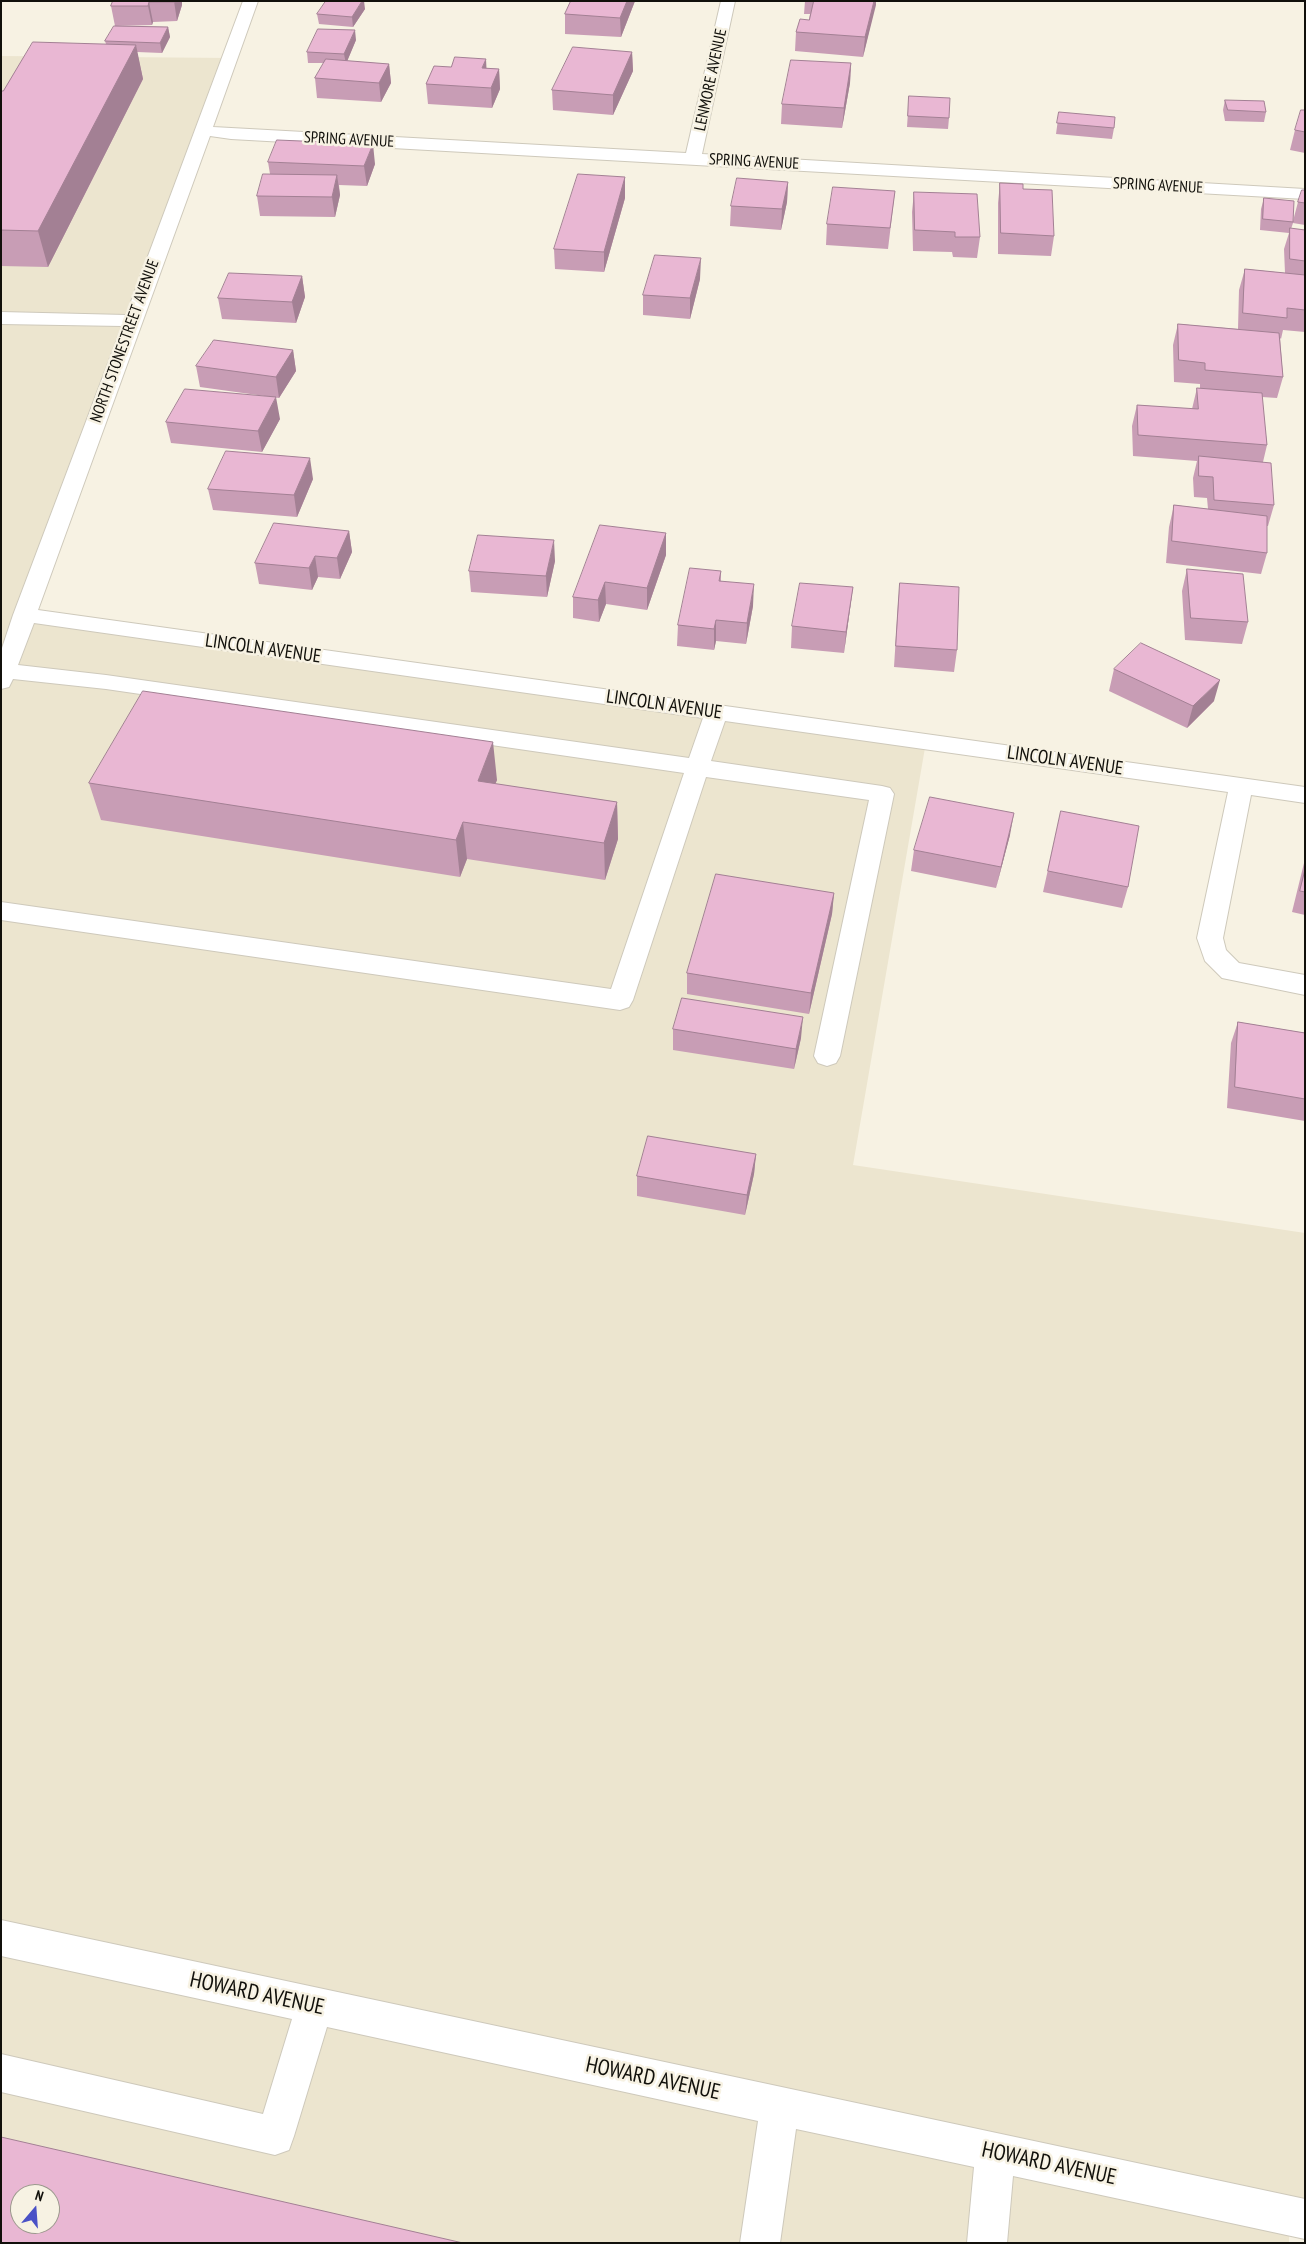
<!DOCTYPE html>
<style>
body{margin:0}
#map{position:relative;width:1306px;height:2244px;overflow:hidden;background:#f7f2e3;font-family:"PT Sans Narrow",sans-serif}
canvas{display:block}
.frame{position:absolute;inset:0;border:2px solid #11100b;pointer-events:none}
.north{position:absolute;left:10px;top:2184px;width:50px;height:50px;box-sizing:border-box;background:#f7f2e3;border:1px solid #9b988d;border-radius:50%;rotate:18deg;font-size:14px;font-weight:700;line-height:20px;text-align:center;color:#11100b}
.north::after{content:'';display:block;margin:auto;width:18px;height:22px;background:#4a51c6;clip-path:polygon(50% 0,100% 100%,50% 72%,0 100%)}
</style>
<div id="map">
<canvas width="1306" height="2244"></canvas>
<div class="frame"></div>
<div class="north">N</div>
</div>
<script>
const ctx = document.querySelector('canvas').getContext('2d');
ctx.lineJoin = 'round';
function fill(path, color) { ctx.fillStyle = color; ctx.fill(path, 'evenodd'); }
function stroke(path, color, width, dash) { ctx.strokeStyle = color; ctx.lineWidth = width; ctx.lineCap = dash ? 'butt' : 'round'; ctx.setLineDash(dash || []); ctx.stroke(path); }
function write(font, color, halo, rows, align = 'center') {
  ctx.font = font + ' "PT Sans Narrow",sans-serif'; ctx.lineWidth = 5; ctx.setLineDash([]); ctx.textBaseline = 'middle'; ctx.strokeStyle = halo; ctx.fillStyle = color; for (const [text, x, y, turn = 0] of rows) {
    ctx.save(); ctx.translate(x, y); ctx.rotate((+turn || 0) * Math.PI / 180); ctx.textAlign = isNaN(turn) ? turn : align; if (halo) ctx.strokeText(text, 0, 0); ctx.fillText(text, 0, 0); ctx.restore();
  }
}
const built = new Path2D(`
 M1 56 230 58 24 615 926 742 853 1165 1305 1233V2219L1289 2216V2243H1ZM20 2194H50V2224H20Z`);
const minor = new Path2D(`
 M243 1H258L213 127 686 153 721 1H735L702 154 1305 189V199L231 139 210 136 38 610 1305 787V803L1251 795 1223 938 1226 950 1239 963 1305 975V995L1222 978 1205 961 1197 938 1228 792 725 721 711 761 882 786 890 788 894 794 840 1056 836 1063 827 1066 818 1063 814 1056 869 800 706 777 633 1000 629 1007 620 1010 1 920V902L611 989 684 773 106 689 13 679 9 687 1 689V651L13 615 122 326 1 324V312L126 315ZM34 623 703 718 689 758 106 675 18 665Z
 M1 1920 1305 2199V2239L1013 2176 1007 2243H967L974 2167 796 2129 780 2243H740L758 2121 327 2027 294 2136 289 2150 275 2155 1 2092V2054L263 2114 292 2019 1 1956Z`);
const wall = new Path2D(`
 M113 1H182V5L177 21 153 22 152 25 116 26 168 27 170 37 162 53 137 52 143 79 48 267 1 266V91H3L106 44 105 41 115 26 111 6Z
 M571 1H635L621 37 565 34V14Z
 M805 1H876L863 57 795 51 796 32 809 20 810 14H804Z
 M365 9 353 27 319 24 317 14Z
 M356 40 347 61 389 64 391 83 381 102 317 98 315 78 324 63H308L307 52Z
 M632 52 633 71 613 115 553 110 552 90Z
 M851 63 850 83 842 128 781 124 782 104Z
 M487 68 499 69 500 89 492 108 428 104 426 84Z
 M909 96 949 118 948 129 907 127Z
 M1225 100 1266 112 1264 122 1225 121 1223 110Z
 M1305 110V153L1290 150 1295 130Z
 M1059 112 1114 128 1112 139 1056 134Z
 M268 162 375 164 367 186 339 185 340 195 335 217 260 216 257 196 270 174Z
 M625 177V198L604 272 555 269 554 249Z
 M788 182 787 202 781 230 730 226 731 206Z
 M1000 183 1023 189 1054 236 1051 256 998 254V203Z
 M1305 190V225L1293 223 1291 229 1305 230V332L1283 330 1281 339 1280 338 1283 377 1277 398 1262 397 1267 445 1263 462 1274 505 1268 526H1267V553L1261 574 1166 563 1169 527 1174 505 1208 509 1207 498 1194 497 1193 478 1197 461 1133 456 1132 426 1137 405 1192 409 1197 388H1200V384L1174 382 1173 345 1178 324 1238 329 1239 290 1245 269 1285 273 1284 249 1289 233 1260 230 1261 209 1264 198 1293 221 1298 202Z
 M895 191 888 249 826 245 827 224Z
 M914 192 980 237 977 258 953 257 952 252 913 251 912 212Z
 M302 276 305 297 296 323 222 319 218 298Z
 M700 279 690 319 643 315V295Z
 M293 350 296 371 279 398 200 387 196 366Z
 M280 419 262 452 171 443 166 422Z
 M313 479 297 517 213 510 208 489Z
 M349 531 352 552 340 579 318 577 312 590 259 584 255 563Z
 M666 533V555L647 610 606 604 599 622 573 618V597Z
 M555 561 547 597 471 592 469 571Z
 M1187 569 1248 622 1242 644 1185 640 1182 591Z
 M721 571V581L753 606 746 644 716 641 714 650 677 646 678 625Z
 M900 583 957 650 954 672 894 667 898 604Z
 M853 587 844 653 791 648 792 626Z
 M1114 669 1214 701 1187 728 1109 691Z
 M497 780 495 784 617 802 618 839 605 880 467 859 460 877 101 820 89 783Z
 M1061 811 1128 887 1122 908 1043 892Z
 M1010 835 996 888 911 871 914 850Z
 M1305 859V915L1292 912Z
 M834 893 832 914 809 1014 687 994V973Z
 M1238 1022 1305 1033V1121L1227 1108 1231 1043Z
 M673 1029 801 1038 794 1069 673 1050Z
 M756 1154 754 1174 745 1215 637 1196V1176Z`);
const shadedWall = new Path2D(`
 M174 1H182V5L177 21Z
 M362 1H364L365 9 353 27 352 17Z
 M627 1H635L621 37 620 18Z
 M874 1H876V5L863 57 865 37Z
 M149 2 153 22 152 25 148 6Z
 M168 27 170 37 162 53 160 43Z
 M355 30 356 40 346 64 344 54Z
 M136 45 143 79 48 267 38 231Z
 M632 52 633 71 613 115V95Z
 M486 59 487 78 482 68Z
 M851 63 850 83 842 128 844 108Z
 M389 64 391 83 381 102 379 83Z
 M499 69 500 89 492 108 491 88Z
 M373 144 375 164 367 186 364 166Z
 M337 175 340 195 335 217 332 197Z
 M625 177V198L604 272V252Z
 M788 182 787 202 781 230 782 209Z
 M701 258 700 279 690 319V298Z
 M302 276 305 297 296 323 292 302Z
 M293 350 296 371 279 398 276 377Z
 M276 397 280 419 262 452 258 431Z
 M310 458 313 479 297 517 294 495Z
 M349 531 352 552 340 579 337 558Z
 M666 533V555L647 610V588Z
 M554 540 555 561 547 597 546 576Z
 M315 556 318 577 312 590 309 568Z
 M605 582 606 604 599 622 598 600Z
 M754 584 753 606 746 644 747 623Z
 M853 587 844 653 846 632Z
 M716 620V641L714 650V629Z
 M1220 680 1214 701 1187 728 1193 706Z
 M493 742 497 780 481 818 478 781Z
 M617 802 618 839 605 880 604 843Z
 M1014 813 1010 835 996 888 1001 867Z
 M463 822 467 859 460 877 456 840Z
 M834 893 832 914 809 1014 811 993Z
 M803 1017 801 1038 794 1069 796 1049Z
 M756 1154 754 1174 745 1215 747 1195Z`);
const building = new Path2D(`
 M113 1H174V2H149L148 6H111Z
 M326 1H362L352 17 317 14Z
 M571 1H627L620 18 565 14Z
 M814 1H874L865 37 796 32 800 19 809 20Z
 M114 26 168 27 160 43 105 41Z
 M318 29 355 30 344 54 307 52Z
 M33 42 136 45 38 231 1 230V91H3Z
 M573 47 632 52 613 95 552 90Z
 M455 57 486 59 482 68 499 69 491 88 426 84 434 66 451 67Z
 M326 59 389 64 379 83 315 78Z
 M791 60 851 63 844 108 782 104Z
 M909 96 950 98 949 118 908 116Z
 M1225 100 1264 101 1266 112 1228 110Z
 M1301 110H1305V132L1295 130Z
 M1059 112 1115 117 1114 128 1057 123Z
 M277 140 373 144 364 166 268 162Z
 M263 174 337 175 332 197 257 196Z
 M578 174 625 177 604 252 554 249Z
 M737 178 788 182 782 209 731 206Z
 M1000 183 1023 184V189L1052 190 1054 236 1001 233Z
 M833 187 895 191 890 228 827 224Z
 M1302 190H1305V203L1298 202Z
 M914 192 977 194 980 237H955V232L915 230Z
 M1264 198 1294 201 1293 222 1263 219Z
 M1290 228 1305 230V261L1290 259Z
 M655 255 701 258 690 298 643 295Z
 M1245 269 1305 275V310L1287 308V318L1243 313Z
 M229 273 302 276 292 302 218 298Z
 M1178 324 1279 333 1283 377 1205 370V363L1179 360Z
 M214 340 293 350 276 377 196 366Z
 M1197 388 1262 393 1267 445 1138 435 1137 405 1198 409Z
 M185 389 276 397 258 431 166 422Z
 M226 451 310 458 294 495 208 489Z
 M1199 456 1271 463 1274 505 1214 500 1213 477 1199 476Z
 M1174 505 1267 516V553L1172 541Z
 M274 523 349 531 337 558 315 556 309 568 255 563Z
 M600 525 666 533 647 588 605 582 598 600 573 597Z
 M478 535 554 540 546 576 469 571Z
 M690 568 721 571 719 581 754 584 747 623 716 620 714 629 678 625Z
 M1187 569 1243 574 1248 622 1191 618Z
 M800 583 853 587 846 632 792 626Z
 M900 583 959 587 957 650 896 646Z
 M1141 643 1220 680 1193 706 1114 669Z
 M143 691 493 742 478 781 617 802 604 843 463 822 456 840 89 783Z
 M930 797 1014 813 1001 867 914 850Z
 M1061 811 1139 826 1128 887 1048 871Z
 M1305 870V892L1300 891Z
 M716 874 834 893 811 993 687 973Z
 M682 998 803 1017 796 1049 673 1029Z
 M1238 1022 1305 1033V1099L1235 1087Z
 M648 1136 756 1154 747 1195 637 1176Z
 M1 2137 463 2243H1ZM20 2194H50V2224H20Z`);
const farStreetnames = [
 ["LENMORE AVENUE",711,80,-78],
 ["SPRING AVENUE",349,140,3],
 ["SPRING AVENUE",754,162,3],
 ["SPRING AVENUE",1158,186,3],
 ["NORTH STONESTREET AVENUE",125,341,-70]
];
const streetNames = [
 ["LINCOLN AVENUE",263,649,8],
 ["LINCOLN AVENUE",664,705,8],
 ["LINCOLN AVENUE",1065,761,8]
];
const nearStreetnames = [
 ["HOWARD AVENUE",257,1994,12],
 ["HOWARD AVENUE",653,2079,12],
 ["HOWARD AVENUE",1049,2164,12]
];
fill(built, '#ece5cf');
stroke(minor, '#cec9bb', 2);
fill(minor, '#fff');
fill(wall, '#c89db5');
fill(shadedWall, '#a38094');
fill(building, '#e9b7d3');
stroke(building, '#a38094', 1);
write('16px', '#11100b', '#f7f2e3', farStreetnames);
write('19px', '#11100b', '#f7f2e3', streetNames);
write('22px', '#11100b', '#f7f2e3', nearStreetnames);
</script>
